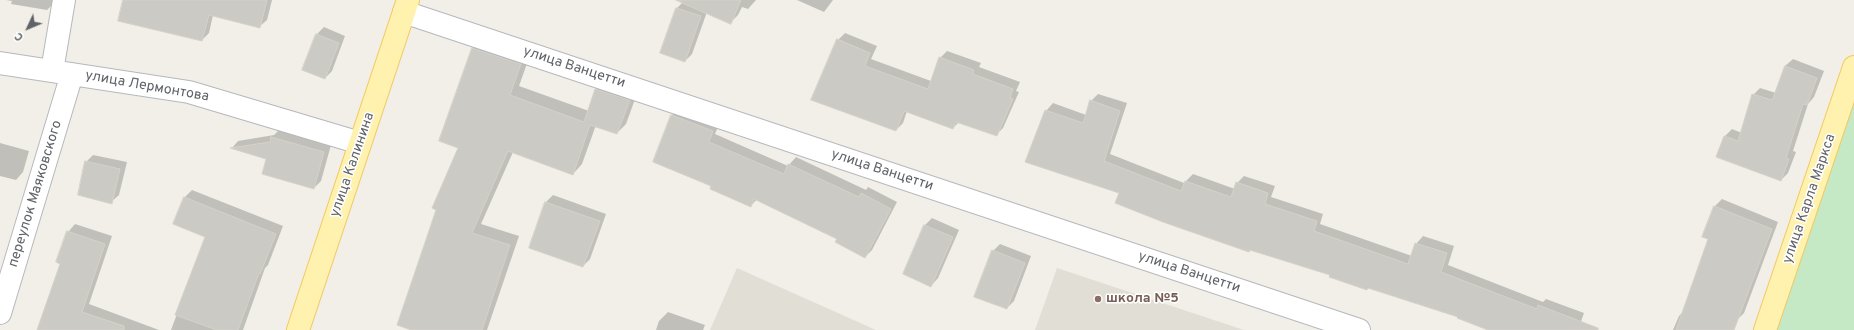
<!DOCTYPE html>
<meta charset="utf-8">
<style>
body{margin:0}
#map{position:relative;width:1854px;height:330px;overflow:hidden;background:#f1efe8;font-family:Overpass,sans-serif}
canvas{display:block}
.north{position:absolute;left:8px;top:8px;width:40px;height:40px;-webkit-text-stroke:3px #fff;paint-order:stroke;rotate:226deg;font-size:11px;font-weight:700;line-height:16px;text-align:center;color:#5f6368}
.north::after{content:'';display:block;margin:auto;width:14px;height:18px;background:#5f6368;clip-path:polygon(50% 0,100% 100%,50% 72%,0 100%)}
</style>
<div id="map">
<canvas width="1854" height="330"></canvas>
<div class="north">С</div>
</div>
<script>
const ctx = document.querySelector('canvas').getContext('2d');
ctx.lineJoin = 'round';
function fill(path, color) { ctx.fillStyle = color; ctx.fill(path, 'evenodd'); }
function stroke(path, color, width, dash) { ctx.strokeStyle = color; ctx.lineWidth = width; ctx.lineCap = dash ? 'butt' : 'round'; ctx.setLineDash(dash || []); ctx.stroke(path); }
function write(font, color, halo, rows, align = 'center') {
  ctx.font = font + ' Overpass,sans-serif'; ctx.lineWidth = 3; ctx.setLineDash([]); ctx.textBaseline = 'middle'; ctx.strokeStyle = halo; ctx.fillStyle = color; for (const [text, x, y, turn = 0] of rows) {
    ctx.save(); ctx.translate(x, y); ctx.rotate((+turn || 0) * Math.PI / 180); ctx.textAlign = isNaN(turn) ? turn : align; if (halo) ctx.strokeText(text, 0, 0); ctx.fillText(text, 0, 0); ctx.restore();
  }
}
const education = new Path2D(`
 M737 268 876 330H710Z
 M1057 268 1244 330H1035Z`);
const green = new Path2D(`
 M1854 66V330H1764Z`);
const shadow = new Path2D(`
 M6 0H54V3L47 10 11 4 12 1Z
 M124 0H272L267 20 259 27 213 15 209 33 202 40Z
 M715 0H756L748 9 742 7 738 15 731 22Z
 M797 0H833L824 12Z
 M684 1 708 9 692 54 685 61 661 52 677 8Z
 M324 27 345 36 332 71 325 78 317 34Z
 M845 33 877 46 871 59 931 81 940 58 947 51 981 63 979 67 1020 82 1016 91 1019 92 1003 128 996 135 959 122 953 128 907 111 903 123 896 130 838 40Z
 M482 39 530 55 519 86 589 111 596 89 606 80 638 91 626 124 617 133 596 125 582 164 573 174 513 152 481 224 519 236 487 330H414L460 148 473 48Z
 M1793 59 1824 71 1814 97 1808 104 1793 151 1796 152 1788 173 1781 180 1718 156 1725 136 1732 129 1742 133 1753 95 1760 88 1776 93 1785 66Z
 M1098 94 1127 103 1110 154 1184 183 1193 174 1235 189 1237 183 1244 176 1275 186 1271 197 1323 214 1320 224 1412 256 1416 244 1423 236 1454 246 1448 265 1543 302 1546 299 1584 313 1578 330H1499L1369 287 1367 289 1120 193 1046 111 1053 103 1086 115 1091 101Z
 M679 108 719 124 715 134 788 166 796 157 866 190 868 187 897 202 872 250 865 257 838 238 757 199 751 206 713 185 654 162 672 115Z
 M279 130 331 145 321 181 314 188 268 158 232 148 238 141 274 135Z
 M0 143 29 151 23 172 16 180 0 176Z
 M93 155 127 162 119 195 111 202 86 162Z
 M192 190 283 226 268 265 265 268 243 330H171L206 236 174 223 185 197Z
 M553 195 606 214 590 259 583 266 546 202Z
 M1722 199 1778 222 1744 313 1737 320 1731 330H1673L1679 316 1683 312 1709 239 1703 237 1715 206Z
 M932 218 959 230 938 278 931 286 904 274 925 225Z
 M75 224 112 236 89 304 159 330H39L61 263 68 232Z
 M1000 244 1031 256 1014 301 1007 308 993 251Z
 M668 312 705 325 703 330H656L659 321Z`);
const building = new Path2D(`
 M123 0H267L260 28 209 15 202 41 118 21Z
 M676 0H741L731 24Z
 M676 8 701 16 685 62 660 53Z
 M316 34 339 43 325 79 302 70Z
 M837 39 870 53 865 66 928 89 939 57 974 70 973 74 1013 89 1010 98 1013 99 997 136 956 122 953 129 904 111 896 131 811 100Z
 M472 48 521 64 510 95 584 122 595 89 630 100 617 134 590 125 573 175 508 151 472 233 510 245 482 330H411L397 325 436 210 432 208 458 148 439 141Z
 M1785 66 1817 78 1807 105 1803 104 1786 158 1789 159 1781 181 1716 157 1724 136 1738 141 1752 94 1772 100Z
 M1090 100 1120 111 1104 161 1181 191 1185 181 1231 197 1236 182 1268 193 1265 204 1317 221 1314 231 1408 264 1415 243 1447 253 1441 272 1537 309 1538 305 1598 328V330H1488L1457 318 1458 317 1368 288 1367 290 1329 277 1330 275 1250 250 1249 252 1163 222 1115 203 1119 193 1025 162 1045 110 1083 123Z
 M671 115 713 131 709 142 784 174 788 164 859 197 861 193 891 209 865 258 835 242 837 239 754 199 751 207 710 189 711 186 653 162Z
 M271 137 324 152 314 189 262 174 266 159 230 148 270 142Z
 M85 161 120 169 112 204 78 195Z
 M184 197 276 234 260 274 259 273 238 330H217L175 315 205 237 173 224Z
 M545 202 600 221 583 267 529 248Z
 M1714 206 1772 229 1734 330H1676L1708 239 1702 237Z
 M924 225 953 237 931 287 903 274Z
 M67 231 105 244 82 312 124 326V330H37L60 264 56 262Z
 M992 250 1025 263 1007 309 974 297Z`);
const minor = new Path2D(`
 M404 12 1359 330
 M0 63 189 92 360 143
 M52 71 64 0
 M0 313 72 74`);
const major = new Path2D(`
 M298 330 408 0
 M1765 330 1854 67`);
const markers = [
 [1098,299,4,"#8d6e63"]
];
const streetNames = [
 ["улица Ванцетти",574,68,18],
 ["улица Лермонтова",147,87,10],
 ["улица Калинина",353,165,-71],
 ["улица Ванцетти",882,171,18],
 ["переулок Маяковского",36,194,-73],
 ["улица Карла Маркса",1810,199,-71],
 ["улица Ванцетти",1189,273,18]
];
const educationNames = [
 ["школа №5",1106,299]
];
fill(education, '#e1ded6');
fill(green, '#c5e8c5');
fill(shadow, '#0003');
fill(building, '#cccac5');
stroke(building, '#d6d1c6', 1);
stroke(minor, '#b5b8bc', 24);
stroke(major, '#f2c960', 24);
stroke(minor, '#fff', 22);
stroke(major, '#fff2af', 22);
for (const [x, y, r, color] of markers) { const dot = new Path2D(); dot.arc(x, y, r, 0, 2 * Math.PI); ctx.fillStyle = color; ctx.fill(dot); stroke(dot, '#fff', 1.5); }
write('14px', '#5f6368', '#fff', streetNames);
write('bold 14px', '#785e54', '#fff', educationNames, 'left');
</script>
